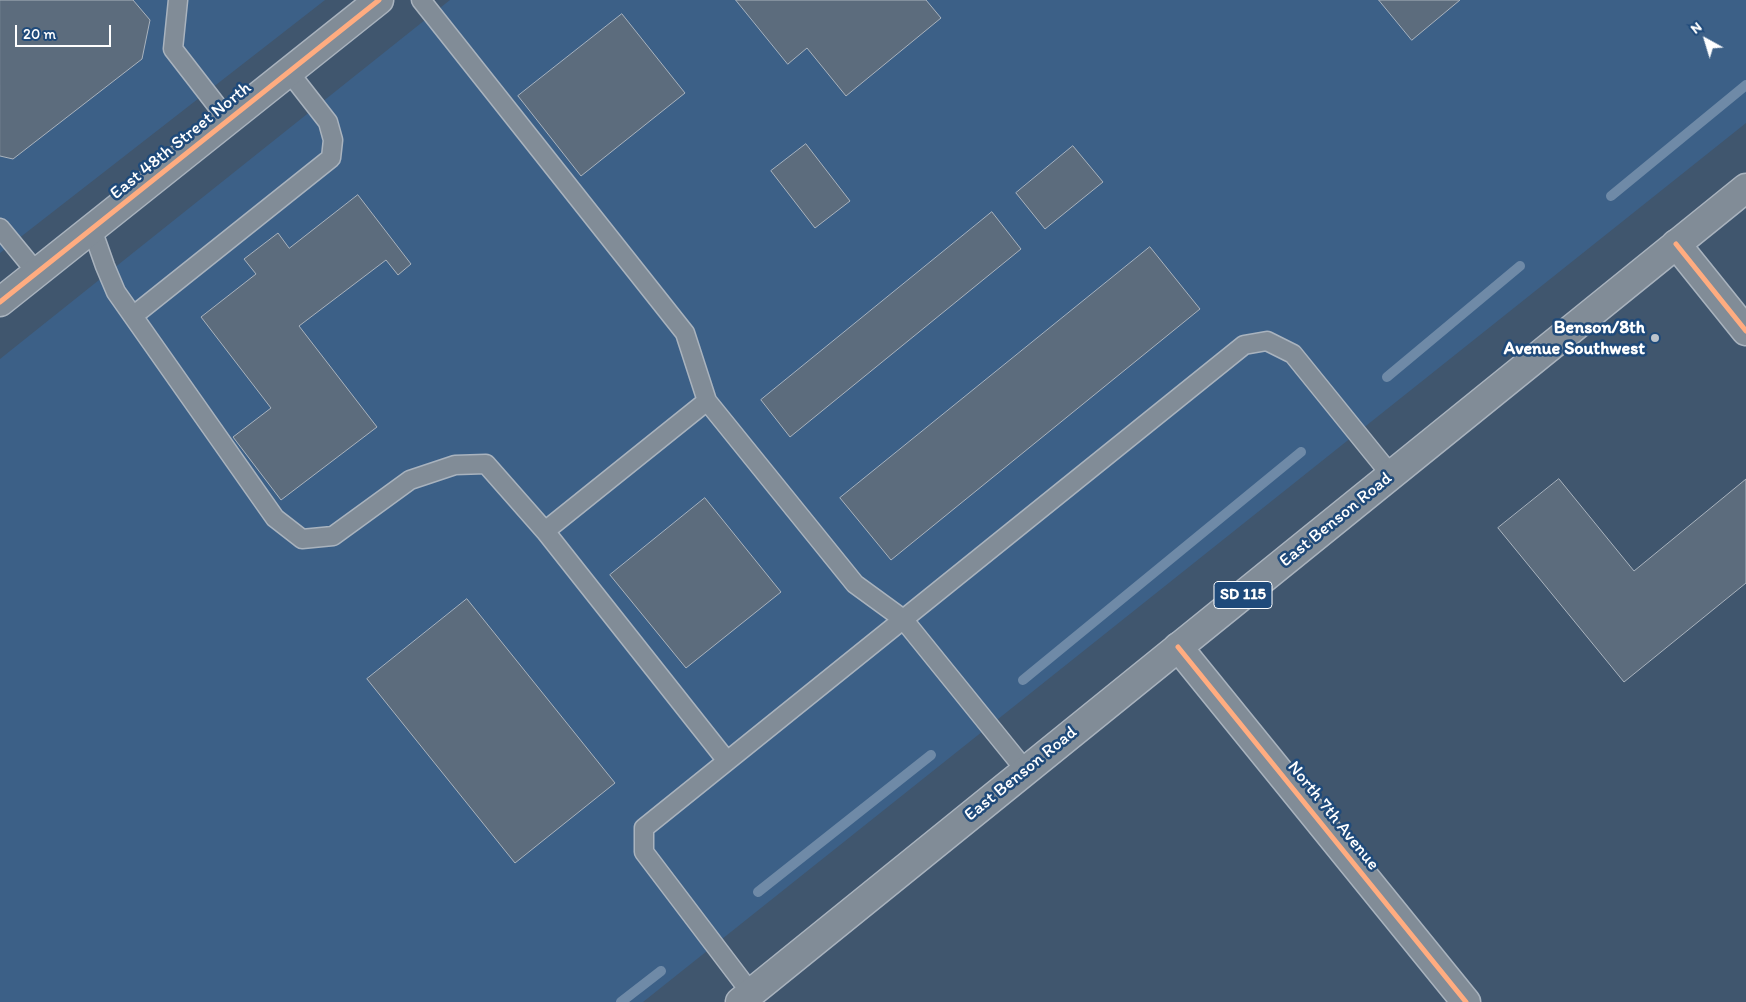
<!DOCTYPE html>
<style>
body{margin:0}
#map{position:relative;width:1746px;height:1002px;overflow:hidden;background:#40566e;font-family:Itim,sans-serif}
canvas{display:block}
.north{position:absolute;left:1681px;top:15px;width:50px;height:50px;-webkit-text-stroke:4px #1f4a7a;paint-order:stroke;rotate:321deg;font-size:14px;font-weight:700;line-height:20px;text-align:center;color:#fff}
.north::after{content:'';display:block;margin:auto;width:18px;height:22px;background:#fff;clip-path:polygon(50% 0,100% 100%,50% 72%,0 100%)}
.scale{position:absolute;left:15px;top:25px;width:96px;height:22px;box-sizing:border-box;border:2px solid #fff;border-top:0;padding-left:6px;font-size:15px;line-height:18px;white-space:nowrap;color:#fff;-webkit-text-stroke:4px #1f4a7a;paint-order:stroke}
</style>
<div id="map">
<canvas width="1746" height="1002"></canvas>
<div class="north">N</div>
<div class="scale">20 m</div>
</div>
<script>
const ctx = document.querySelector('canvas').getContext('2d');
ctx.lineJoin = 'round';
function fill(path, color) { ctx.fillStyle = color; ctx.fill(path, 'evenodd'); }
function stroke(path, color, width, dash) { ctx.strokeStyle = color; ctx.lineWidth = width; ctx.lineCap = dash ? 'butt' : 'round'; ctx.setLineDash(dash || []); ctx.stroke(path); }
function write(font, color, halo, rows, align = 'center') {
  ctx.font = font + ' Itim,sans-serif'; ctx.lineWidth = 5; ctx.setLineDash([]); ctx.textBaseline = 'middle'; ctx.strokeStyle = halo; ctx.fillStyle = color; for (const [text, x, y, turn = 0] of rows) {
    ctx.save(); ctx.translate(x, y); ctx.rotate((+turn || 0) * Math.PI / 180); ctx.textAlign = isNaN(turn) ? turn : align; if (halo) ctx.strokeText(text, 0, 0); ctx.fillText(text, 0, 0); ctx.restore();
  }
}
const built = new Path2D(`
 M0 0H325L0 253Z
 M450 0H1746V123L643 1002H0V359Z`);
const stream = new Path2D(`
 M1611 196 1746 85
 M1387 377 1520 266
 M1023 680 1301 452
 M758 892 931 755
 M621 1002 661 971`);
const building = new Path2D(`
 M0 0H133L150 20 142 59 13 159 0 156Z
 M736 0H926L941 18 846 96 807 48 788 64Z
 M1379 0H1460L1412 40Z
 M622 14 685 93 581 176 518 96Z
 M806 144 850 201 815 228 771 171Z
 M1073 146 1103 182 1045 229 1016 193Z
 M358 195 411 264 398 275 386 260 299 326 377 427 281 500 233 437 271 408 201 317 256 274 244 259 278 233 289 248Z
 M992 212 1021 249 790 437 761 400Z
 M1150 247 1200 309 891 560 840 498Z
 M1559 479 1634 571 1746 479V583L1624 682 1498 528Z
 M705 498 781 592 686 668 610 575Z
 M467 599 615 783 515 863 367 679Z`);
const lane = new Path2D(`
 M178 0 173 49 228 120
 M421 0 685 333 707 401
 M0 228 37 273
 M92 229 105 266 116 292 275 518 302 539 333 536 410 480 455 465 486 464 545 531
 M133 316 331 158 333 140 328 122 289 72
 M727 761 545 531 707 401 855 584 903 619 1026 771
 M751 993 644 852V828L1244 345 1267 341 1293 354 1391 475`);
const street = new Path2D(`
 M1676 244 1746 331
 M0 302 379 0
 M1178 647 1466 1002`);
const primary = new Path2D(`
 M740 1002 1746 188`);
const cycleway = new Path2D(`
 M1676 244 1746 331
 M0 302 379 0
 M1178 647 1466 1002`);
const markers = [
 [1655,338,5,"#bcc4cc"]
];
const shields = [
 [1243,595,58]
];
const shieldNames = [
 ["SD 115",1243,595]
];
const streetNames = [
 ["East 48th Street North",181,141,-39],
 ["East Benson Road",1336,520,-39],
 ["East Benson Road",1021,774,-39],
 ["North 7th Avenue",1333,816,51]
];
const poiNames = [
 ["Benson/8th",1645,328],
 ["Avenue Southwest",1645,349]
];
fill(built, '#3c6087');
stroke(stream, '#6f8aa7', 10);
fill(building, '#5c6c7d');
stroke(building, '#a9b3be', 1);
stroke(lane, '#a9b3be', 21);
stroke(street, '#a9b3be', 31);
stroke(primary, '#a9b3be', 31);
stroke(lane, '#818c97', 18);
stroke(street, '#818c97', 28);
stroke(primary, '#818c97', 28);
stroke(cycleway, '#ffac80', 5);
for (const [x, y, r, color] of markers) { const dot = new Path2D(); dot.arc(x, y, r, 0, 2 * Math.PI); ctx.fillStyle = color; ctx.fill(dot); stroke(dot, '#1f4a7a', 2); }
for (const [x, y, w] of shields) { const box = new Path2D(); box.roundRect(x - w / 2, y - 13.5, w, 27, 4); ctx.fillStyle = '#1f4a7a'; ctx.fill(box); stroke(box, '#fff', 1); }
write('bold 16px', '#fff', null, shieldNames);
write('18px', '#fff', '#1f4a7a', streetNames);
write('bold 18px', '#fff', '#1f4a7a', poiNames, 'right');
</script>
